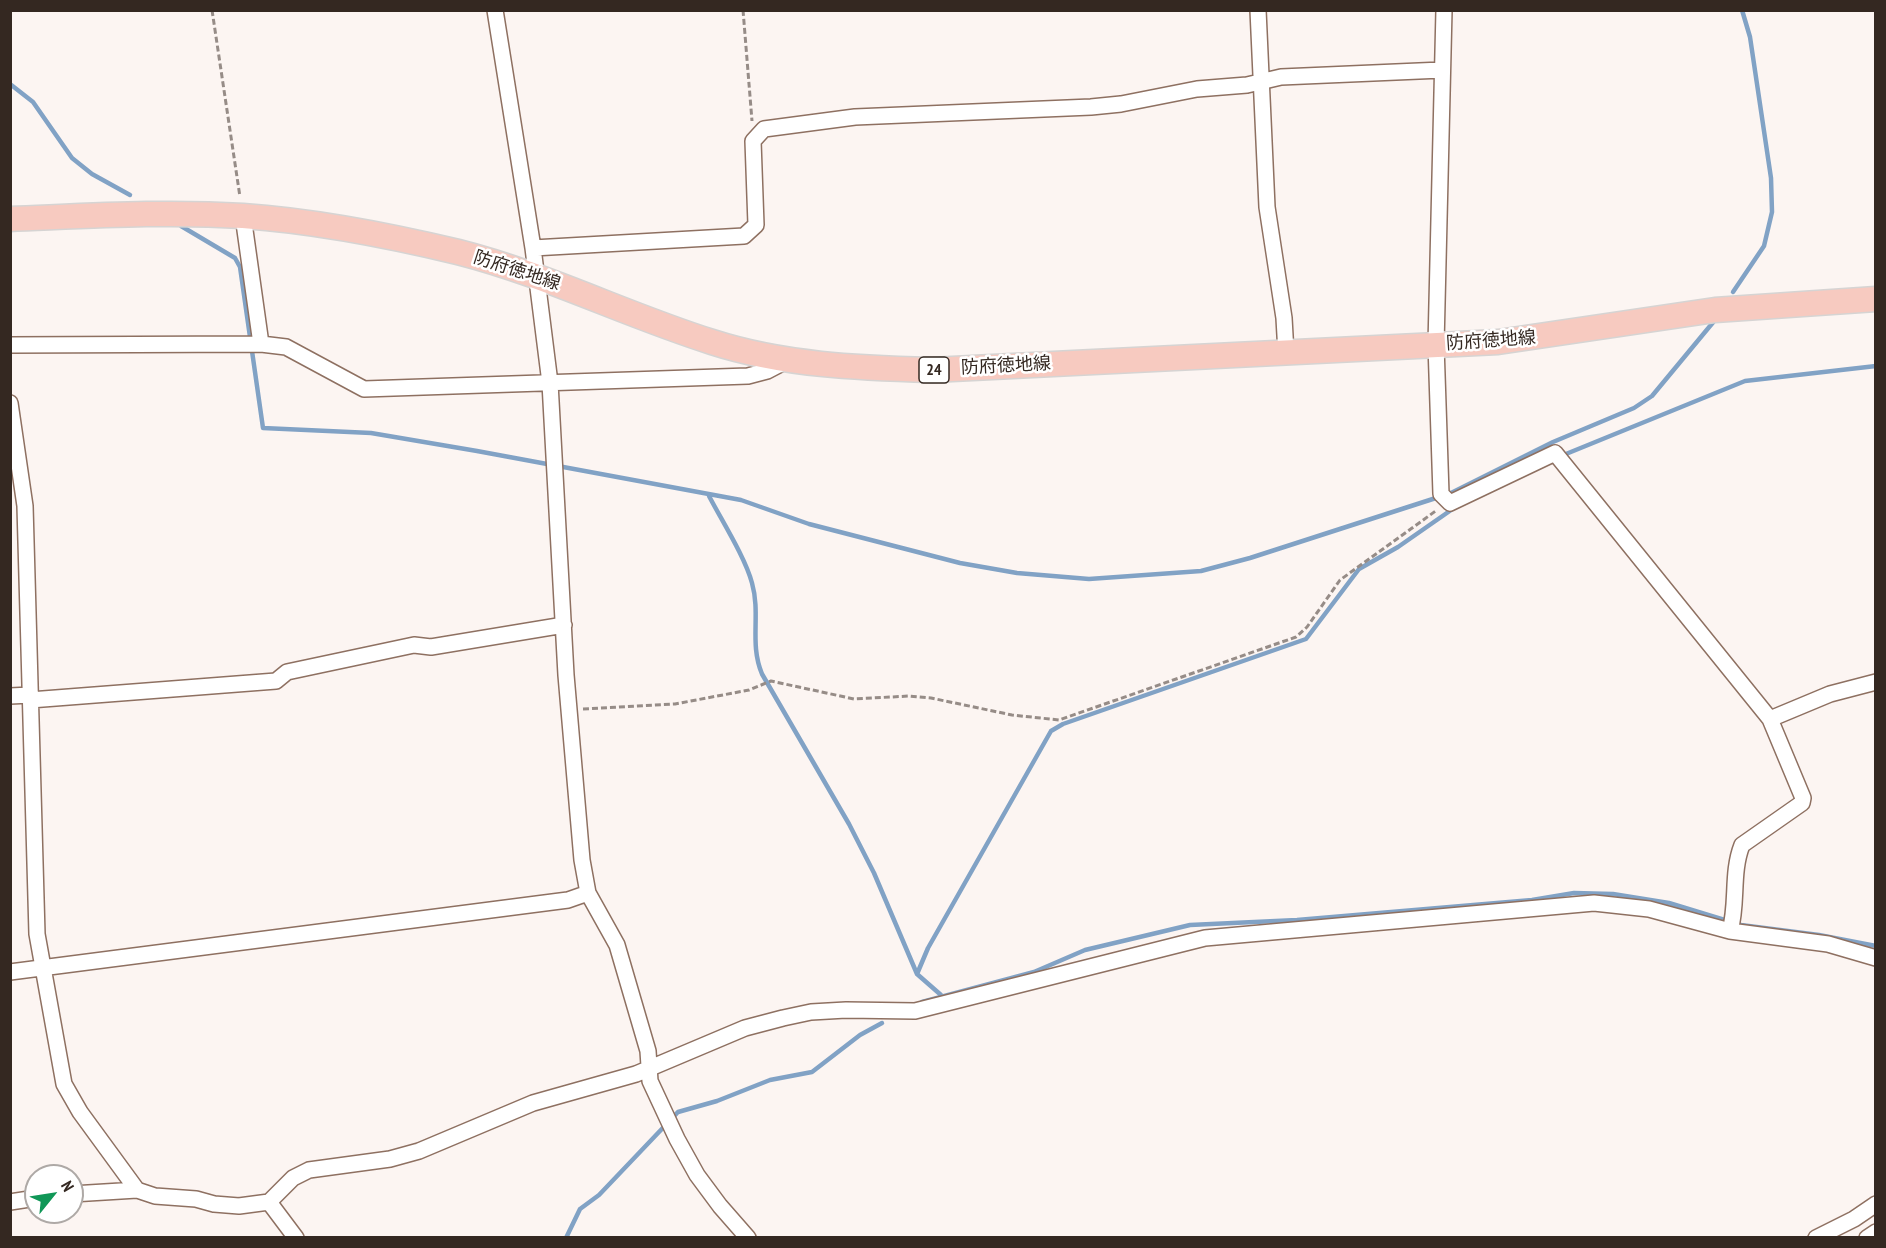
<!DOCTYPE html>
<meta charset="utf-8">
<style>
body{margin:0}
#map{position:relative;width:1886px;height:1248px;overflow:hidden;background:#fcf5f2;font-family:"PT Sans Narrow",sans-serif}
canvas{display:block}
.frame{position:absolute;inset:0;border:12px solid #342821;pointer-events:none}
.north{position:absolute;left:24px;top:1164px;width:60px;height:60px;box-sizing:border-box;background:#fff;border:2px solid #aea9a6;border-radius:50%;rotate:60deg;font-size:16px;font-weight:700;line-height:24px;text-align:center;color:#342821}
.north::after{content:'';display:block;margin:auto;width:21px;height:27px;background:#109757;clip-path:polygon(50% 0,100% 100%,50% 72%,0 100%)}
</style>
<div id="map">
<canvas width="1886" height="1248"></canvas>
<div class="frame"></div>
<div class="north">N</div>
</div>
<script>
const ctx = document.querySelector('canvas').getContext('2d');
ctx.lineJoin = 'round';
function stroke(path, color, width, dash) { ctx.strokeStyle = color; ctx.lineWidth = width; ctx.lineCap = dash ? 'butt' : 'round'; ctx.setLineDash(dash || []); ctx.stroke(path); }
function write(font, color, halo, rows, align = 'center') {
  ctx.font = font + ' "PT Sans Narrow","Noto Sans JP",sans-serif'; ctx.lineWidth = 5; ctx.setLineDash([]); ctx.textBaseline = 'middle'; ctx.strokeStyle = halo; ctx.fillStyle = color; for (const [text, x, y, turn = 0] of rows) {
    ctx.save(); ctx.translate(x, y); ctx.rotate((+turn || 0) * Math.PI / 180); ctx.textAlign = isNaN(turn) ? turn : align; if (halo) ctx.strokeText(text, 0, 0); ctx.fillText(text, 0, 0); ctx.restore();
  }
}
const stream = new Path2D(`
 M10 84 33 102 72 158 92 174 130 195
 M181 226 235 258 240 267 263 428 371 433 477 451 741 500 809 524 960 563 1017 573 1089 579 1201 571 1250 558 1439 497
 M1733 292 1764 246 1772 212 1771 178 1750 37 1742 10
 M1561 456 1745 381 1876 366
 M1447 495 1553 442 1634 408 1652 396 1715 320
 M709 496C722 521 745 557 752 583 761 615 749 643 762 674L849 824 874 873 917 974 941 995
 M917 974 928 948 1051 731 1063 724 1306 639 1359 569 1398 547 1454 508
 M922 1002 1034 972 1085 950 1190 925 1297 920 1532 900 1574 893 1613 894 1669 903 1741 925 1819 935 1876 946
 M566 1238 580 1209 599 1195 678 1112 717 1101 770 1080 812 1072 860 1035 882 1023`);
const path = new Path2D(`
 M212 10 240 197
 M743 10 752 121
 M583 709 675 704 749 690 771 681 854 699 909 696 931 698 1012 715 1059 720 1296 637 1307 627 1340 580 1437 510`);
const street = new Path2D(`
 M495 10 533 248 550 383 566 675 582 860 588 893 617 945 648 1051 650 1081 677 1139 697 1175 720 1206 748 1238
 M1258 10 1267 207 1284 318 1286 353
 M1444 10 1436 345 1441 494 1450 503 1555 453 1770 719 1830 694 1876 682
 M243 216 261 344
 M533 248 744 236 756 225 753 141 764 129 855 117 1091 107 1121 104 1197 89 1247 85 1281 77 1442 70
 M10 345 261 344 286 347 364 389 748 376 767 371 788 360
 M10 403 25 506 37 934 64 1084 80 1112 137 1190
 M10 696 31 695
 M30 700 276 681 287 672 414 645 431 647 564 625
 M1730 931C1738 903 1731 873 1742 845L1802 803 1803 798 1770 719
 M10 972 568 900 588 893
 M72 1194 137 1190 155 1196 196 1199 214 1204 239 1206 269 1202 293 1178 309 1170 390 1159 419 1151 533 1103 636 1074 745 1028 783 1018 811 1012 846 1010 915 1011 1205 938 1594 903 1649 909 1730 931 1828 944 1876 958
 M10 1202 36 1198
 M269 1202 296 1238
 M1816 1238 1854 1219 1876 1204
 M1867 1238 1876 1232`);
const primary = new Path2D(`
 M10 219C88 216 165 211 243 216 315 221 387 235 458 252 545 274 626 315 712 342 783 365 858 368 932 370L1498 342 1715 310 1876 299`);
const shields = [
 [934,370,30]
];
const shieldNames = [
 ["24",934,370]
];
const streetNames = [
 ["防府徳地線",517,271,18],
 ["防府徳地線",1491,341,-4],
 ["防府徳地線",1006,366,-3]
];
stroke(stream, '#81a2c5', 4.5);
stroke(street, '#8e7061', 18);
stroke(primary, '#d6d4d3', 27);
stroke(path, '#968c87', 3, [6, 3]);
stroke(street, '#fff', 15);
stroke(primary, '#f7cac0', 24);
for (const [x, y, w] of shields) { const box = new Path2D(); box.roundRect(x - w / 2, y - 13, w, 26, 4.5); ctx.fillStyle = '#fff'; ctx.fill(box); stroke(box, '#342821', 1.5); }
write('bold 16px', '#342821', null, shieldNames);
write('18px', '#342821', '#fff', streetNames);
</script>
